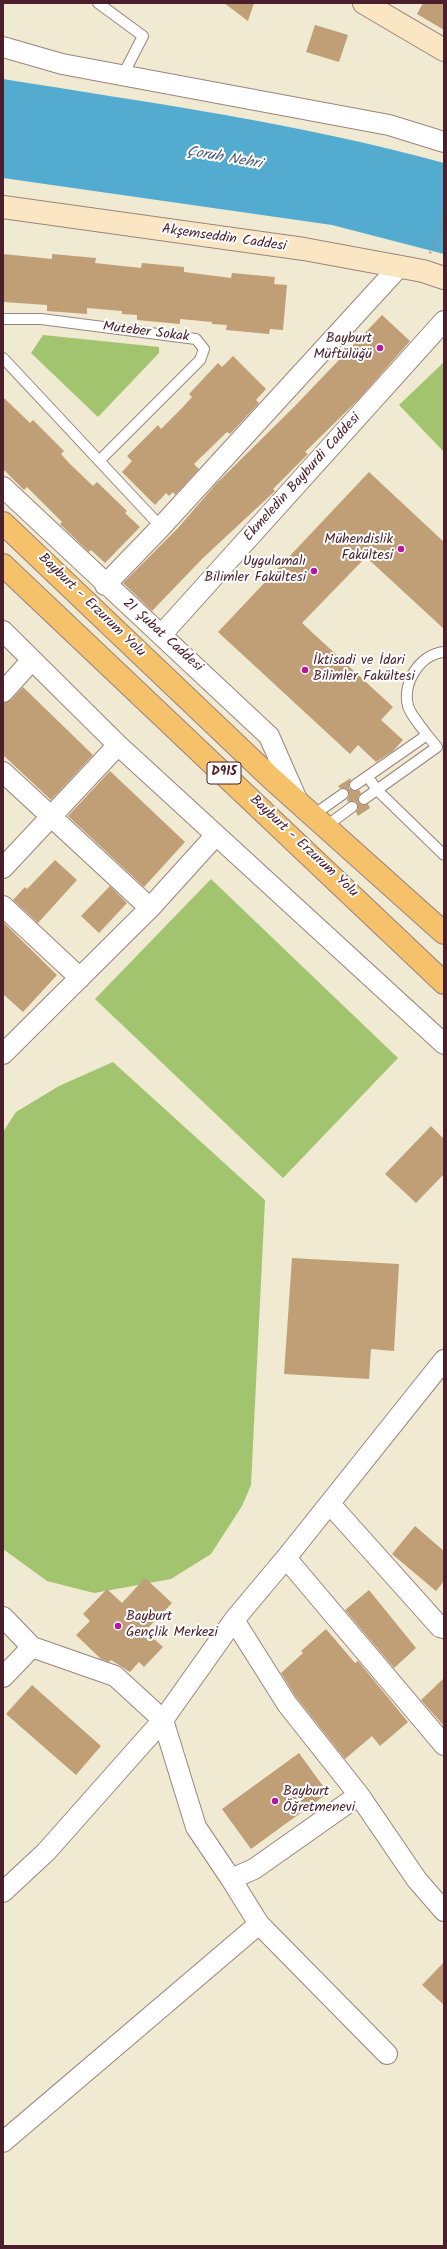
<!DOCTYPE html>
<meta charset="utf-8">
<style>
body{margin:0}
#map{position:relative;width:447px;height:2249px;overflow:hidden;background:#efead1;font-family:Kalam,sans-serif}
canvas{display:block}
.frame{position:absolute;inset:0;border:4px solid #4a1f2b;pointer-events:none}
</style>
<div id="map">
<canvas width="447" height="2249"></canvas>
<div class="frame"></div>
</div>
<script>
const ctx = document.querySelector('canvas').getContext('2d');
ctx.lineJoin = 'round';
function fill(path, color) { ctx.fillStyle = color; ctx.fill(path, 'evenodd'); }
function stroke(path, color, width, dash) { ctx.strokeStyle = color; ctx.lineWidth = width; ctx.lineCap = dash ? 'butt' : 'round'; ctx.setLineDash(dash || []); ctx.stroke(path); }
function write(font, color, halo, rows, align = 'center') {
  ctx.font = font + ' Kalam,sans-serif'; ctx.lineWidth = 4; ctx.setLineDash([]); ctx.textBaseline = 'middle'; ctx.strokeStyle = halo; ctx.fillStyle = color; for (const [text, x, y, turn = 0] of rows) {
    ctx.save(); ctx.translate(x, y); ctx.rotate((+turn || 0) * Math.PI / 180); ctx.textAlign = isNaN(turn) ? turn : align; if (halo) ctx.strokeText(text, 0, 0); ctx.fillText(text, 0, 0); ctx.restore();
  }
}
const green = new Path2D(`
 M43 335 159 347V353L98 417 31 353Z
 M444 362V452L399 405Z
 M211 879 398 1058 283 1178 95 999Z
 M113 1062 265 1200 251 1485 242 1506 211 1554 171 1579 94 1593 47 1581 3 1549V1132L16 1112 59 1086Z`);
const water = new Path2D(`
 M3 79C151 103 300 123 444 163V254L332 225 3 178Z`);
const building = new Path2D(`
 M224 3H254L248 21Z
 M423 3H444V30L417 14Z
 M315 25 348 35 339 62 306 52Z
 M3 254 52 259V254L96 258 95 263 141 268 142 263 184 267V272L231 278 232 273 275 277 274 284 287 285 283 330 270 329 269 334 226 330 227 325 212 324V322L180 319V324L137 320V315L122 314V311L87 308V314L47 311V305L3 302Z
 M382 315 410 341 359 399 305 452 308 454 273 489 275 491 203 558 152 611 123 583 178 528 215 485 294 407Z
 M233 356 266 389 256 400 259 403 230 434 227 432 194 464 199 469 175 495 173 492 169 496 166 493 155 505 122 472 132 461 127 456 158 425 161 429 182 408 192 397 189 394 218 363 222 367Z
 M3 397 30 423 33 420 64 451 61 454 69 463 93 486 97 482 127 511 125 513 140 527 105 563 91 550 89 552 60 524 62 522 27 487 24 490 3 469Z
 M369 472 444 542V629L366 557 302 623 393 707 381 720 403 740 393 751 376 762 358 745 350 754 218 632Z
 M23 687 93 755 51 800 3 755V703L11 700Z
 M110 771 185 842 144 887 68 816Z
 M351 778 349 788 353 791 359 790 361 793 358 797 359 802 362 805 368 804 370 808 358 816 356 812 358 809 357 803 354 801 348 802 347 799 349 796 348 791 345 788H340L338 786Z
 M55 860 77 880 38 923 13 900 25 887 27 889Z
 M110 886 127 903 99 933 81 916Z
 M3 922 57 975 23 1012 3 994Z
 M431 1126 444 1139V1174L416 1203 385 1174Z
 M292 1258 399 1264 394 1351 371 1349 369 1379 284 1374Z
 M415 1526 444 1551V1581L436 1591 392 1554Z
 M145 1578 172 1603 145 1631 163 1647 144 1667 139 1662 130 1672 111 1660 109 1662 101 1659 76 1635 90 1621 83 1614 107 1589 122 1603Z
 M369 1590 416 1648 394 1668 345 1610Z
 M326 1629 355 1663 358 1661 408 1722 380 1746 372 1736 345 1759 296 1697 281 1673 303 1653 301 1651Z
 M444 1678V1726L421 1700Z
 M32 1685 101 1746 76 1775 6 1714Z
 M299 1753 328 1793 251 1849 222 1809Z
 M444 1962V2005L422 1985Z`);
const path = new Path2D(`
 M430 253 444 221`);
const lane = new Path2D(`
 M98 3 143 36 123 75
 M3 319H41L196 339 204 349 200 360 100 460
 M3 358 161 527
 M427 735C421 726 411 716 408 706 402 683 420 654 444 652
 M368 777 377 790 444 855
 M355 785 427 735 437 747 364 799
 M312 816 343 794
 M325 827 352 807`);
const street = new Path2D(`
 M3 47 62 64 389 125 444 142
 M3 487 269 736 298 802
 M105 585 161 527 398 268
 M3 631 118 745 444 1044
 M162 634 444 321
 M3 692 32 660
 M3 772 150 908
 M3 868 118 745
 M3 906 80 978
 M3 1054 150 908 216 835
 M330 1504 440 1627 444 1628
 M286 1558 444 1745
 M3 1617 32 1647 115 1676 163 1720 196 1827 231 1879 254 1869 359 1795
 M234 1620 287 1704 359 1795 417 1880 444 1911
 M3 1677 32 1647
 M231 1879 259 1924 387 2054
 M3 1892 46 1852 163 1720 234 1620 286 1558 444 1360
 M3 2142 259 1924`);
const secondary = new Path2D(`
 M364 3 444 50
 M3 207 304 249 423 271 444 278`);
const highway = new Path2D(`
 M3 523 271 778 444 933
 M3 565 444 983`);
const markers = [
 [380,348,4,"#b5179e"],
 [401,549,4,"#b5179e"],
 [314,571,4,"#b5179e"],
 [305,670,4,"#b5179e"],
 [118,1626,4,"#b5179e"],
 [275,1801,4,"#b5179e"]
];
const shields = [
 [224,773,34]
];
const shieldNames = [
 ["D915",224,773]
];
const streetNames = [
 ["Akşemseddin Caddesi",224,239,8],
 ["Muteber Sokak",146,333,7],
 ["Ekmeledin Bayburdi Caddesi",303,478,-48],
 ["Bayburt - Erzurum Yolu",91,606,44],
 ["21 Şubat Caddesi",162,636,42],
 ["Bayburt - Erzurum Yolu",303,847,43]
];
const poiNames = [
 ["Bayburt",372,340],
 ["Müftülüğü",372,356],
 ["Mühendislik",393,541],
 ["Fakültesi",393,557],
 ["Uygulamalı",306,563],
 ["Bilimler Fakültesi",306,579],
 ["İktisadi ve İdari",313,662,"left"],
 ["Bilimler Fakültesi",313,678,"left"],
 ["Bayburt",126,1618,"left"],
 ["Gençlik Merkezi",126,1634,"left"],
 ["Bayburt",283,1793,"left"],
 ["Öğretmenevi",283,1809,"left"]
];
const waterNames = [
 ["Çoruh Nehri",224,159,10]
];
fill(green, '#a2c46e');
fill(water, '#53acd0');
fill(building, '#c09f76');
stroke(lane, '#9c847e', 12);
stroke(street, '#9c847e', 22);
stroke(secondary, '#9c847e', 24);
stroke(highway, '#9c847e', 24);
stroke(path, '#9c847e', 2.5, [1, 3]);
stroke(lane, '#fff', 10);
stroke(street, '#fff', 20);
stroke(secondary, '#fbe6c4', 22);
stroke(highway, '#f6c16b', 22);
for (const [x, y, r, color] of markers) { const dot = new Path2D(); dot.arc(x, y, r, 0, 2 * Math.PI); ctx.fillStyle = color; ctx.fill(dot); stroke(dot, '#fff', 1.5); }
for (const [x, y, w] of shields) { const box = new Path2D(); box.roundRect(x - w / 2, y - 11, w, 22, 3); ctx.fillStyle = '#fff'; ctx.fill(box); stroke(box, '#4a1f2b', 1); }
write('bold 13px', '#4a1f2b', null, shieldNames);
write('14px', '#4a1f2b', '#fff', streetNames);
write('14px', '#4a1f2b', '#fff', poiNames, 'right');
write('italic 15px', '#4e5e75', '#fff', waterNames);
</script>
